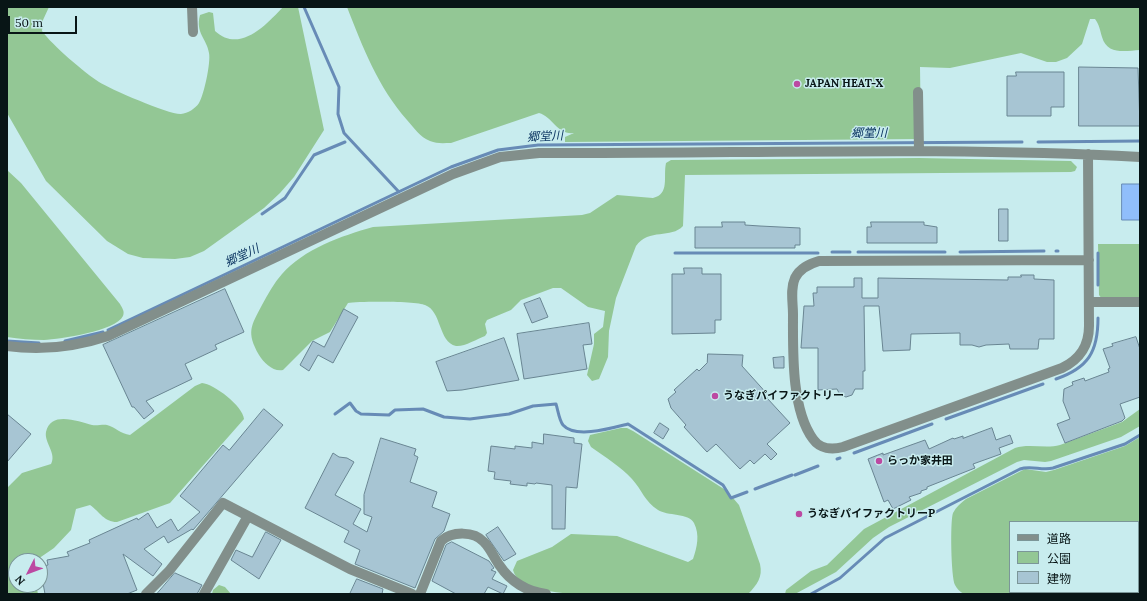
<!DOCTYPE html>
<meta charset="utf-8">
<style>
body{margin:0}
#map{position:relative;width:1147px;height:601px;overflow:hidden;background:#c8ecee;font-family:Lora,"Noto Sans JP",serif}
canvas{display:block}
.frame{position:absolute;inset:0;border:8px solid #081516;pointer-events:none}
.legend{position:absolute;left:1009px;top:521px;width:130px;height:72px;box-sizing:border-box;background:#c8ecee;border:1px solid #7b9698;margin:0;padding:5px 7px;list-style:none;font-size:12px;color:#081516}
.legend li{display:flex;align-items:center;gap:8px;height:20px}
.legend b{width:20px;border:1px solid #7b9698}
.north{position:absolute;left:8px;top:553px;width:40px;height:40px;box-sizing:border-box;background:#c8ecee;border:1px solid #7b9698;border-radius:50%;rotate:228deg;font-size:11px;font-weight:700;line-height:16px;text-align:center;color:#081516}
.north::after{content:'';display:block;margin:auto;width:14px;height:18px;background:#bc49a2;clip-path:polygon(50% 0,100% 100%,50% 72%,0 100%)}
.scale{position:absolute;left:8px;top:16px;width:69px;height:18px;box-sizing:border-box;border:2px solid #081516;border-top:0;padding-left:5px;font-size:12px;line-height:14px;white-space:nowrap;color:#081516;-webkit-text-stroke:3px #c8ecee;paint-order:stroke}
</style>
<div id="map">
<canvas width="1147" height="601"></canvas>
<div class="frame"></div>
<ul class="legend">
<li><b style="height:5px;background:#828f8b"></b>道路</li>
<li><b style="height:11px;background:#93c795"></b>公園</li>
<li><b style="height:11px;background:#a7c5d3"></b>建物</li>
</ul>
<div class="north">N</div>
<div class="scale">50 m</div>
</div>
<script>
const ctx = document.querySelector('canvas').getContext('2d');
ctx.lineJoin = 'round';
function fill(path, color) { ctx.fillStyle = color; ctx.fill(path, 'evenodd'); }
function stroke(path, color, width, dash) { ctx.strokeStyle = color; ctx.lineWidth = width; ctx.lineCap = dash ? 'butt' : 'round'; ctx.setLineDash(dash || []); ctx.stroke(path); }
function write(font, color, halo, rows, align = 'center') {
  ctx.font = font + ' Lora,"Noto Sans JP",serif'; ctx.lineWidth = 3; ctx.setLineDash([]); ctx.textBaseline = 'middle'; ctx.strokeStyle = halo; ctx.fillStyle = color; for (const [text, x, y, turn = 0] of rows) {
    ctx.save(); ctx.translate(x, y); ctx.rotate((+turn || 0) * Math.PI / 180); ctx.textAlign = isNaN(turn) ? turn : align; if (halo) ctx.strokeText(text, 0, 0); ctx.fillText(text, 0, 0); ctx.restore();
  }
}
const green = new Path2D(`
 M7 7H49L43 20 42 31C52 45 85 73 99 82 110 89 170 115 181 114 188 113 195 109 199 103 204 95 211 62 209 53 207 39 195 33 200 15L209 12 213 13 215 31C240 54 267 24 283 7H298L324 130 294 177 280 193 264 208 204 251 190 257 175 259 143 258 128 254 107 241 46 181 7 113Z
 M347 7H1140V50C1125 51 1107 55 1102 37 1100 30 1099 24 1095 19H1090L1082 44 1067 58 1056 62H1047L1021 53 950 68 920 67 921 139 565 142V137L574 133C557 135 553 117 539 113L451 143C444 143 437 144 430 141 420 137 414 128 407 120 378 87 363 48 347 7Z
 M919 158 1071 161 1077 167 1075 171 1071 172 685 175 683 226C671 239 649 228 636 246L616 298 609 331 608 357 599 379 592 381 587 375 594 344V334L603 327 605 311 588 307 561 288H553L521 300 511 310 487 320 485 324 487 333 485 336C477 339 464 347 456 346 438 342 442 311 425 305 418 301 358 301 348 303L330 332 312 341 283 370C273 372 264 363 259 355 246 332 251 326 262 305 268 294 274 283 282 274 304 249 341 236 373 227L582 215 590 213 617 195 653 198C670 194 663 177 666 163L671 160Z
 M7 170 21 183 120 304C122 308 125 311 123 316 116 331 60 339 44 340 32 340 19 339 7 337Z
 M1098 244H1140V299H1102L1099 295Z
 M202 383C214 384 243 406 244 419L170 503 117 522C104 522 100 512 90 505L76 509 71 530 54 548 35 561H16V585H36L38 594H7V488L22 473 51 464C57 453 44 443 46 432 51 410 79 422 92 425 97 426 103 424 107 425 115 427 121 434 130 435L195 386Z
 M1140 409V426L1121 437 1051 461 1045 462 1024 460 1017 462 889 527 873 538 836 572 795 594H785L786 590 811 571 827 565 864 529 1015 448C1029 443 1045 449 1060 445L1122 422Z
 M621 428H627L633 431 727 491 739 505 760 564C763 577 757 585 748 594H572C555 592 518 590 513 570L517 561 552 547 571 534 617 536 688 562 693 559C697 547 700 535 694 523 689 513 667 516 658 510 645 502 642 490 632 479 621 467 605 457 591 447L588 441 590 435Z
 M1140 437V530L1138 531V522H1010V592H1027V594H964C960 592 957 589 955 585 951 577 950 521 953 513 956 507 961 503 966 499L1025 469 1046 472 1054 470 1125 446Z
 M219 585 225 587 231 594H212L213 590Z`);
const water = new Path2D(`
 M1122 184H1140V220H1122Z`);
const stream = new Path2D(`
 M304 7 339 87 338 114 344 133 399 192
 M1038 142 1140 141
 M262 214 285 198 314 155 345 142
 M1056 251H1058
 M832 252H850
 M858 252H945
 M960 252 1044 251
 M675 253H818
 M1098 253V285
 M108 330 451 167 498 150 538 145 1022 142
 M7 341 39 343
 M65 341 103 332
 M1056 379C1088 368 1098 352 1098 318
 M335 414 350 403 356 411 361 414 389 415 395 410 423 409 444 417 470 419 509 414 533 406 556 404C558 410 559 420 563 425 575 439 612 428 628 424L723 485 731 498 747 492
 M946 419 1043 384
 M854 453 932 424
 M837 459 840 458
 M795 475 818 466
 M755 489 792 475
 M811 594 840 578 885 538 1020 469C1031 465 1042 471 1053 468L1125 444 1140 435`);
const building = new Path2D(`
 M1079 67 1138 68 1140 126H1079Z
 M1016 72H1064V107H1051V116H1007V76H1016Z
 M999 209H1008V241H999Z
 M722 222H745V225L760 226 800 228V245H795V248H695V227H722Z
 M871 222H924V225L937 227V243H867V227H871Z
 M684 268H702V274H721V320H715V333L672 334V274H684Z
 M1021 275H1034V279L1054 280V339H1039L1038 349H1010L1009 344 986 345 979 347 972 345H960V333L911 334 910 350 883 351 879 306H864L865 371H863V389H855L852 395 846 397 840 395 837 389 818 390V348H801L804 306H814L813 293H817V287H854V278H862V298H878V278L1008 280V277H1021Z
 M225 289 244 332 215 345 217 349 185 364 192 379 146 401 154 411 144 419 134 407H132L103 345Z
 M540 298 548 317 532 323 524 304Z
 M344 309 358 317 333 363 318 355 309 371 300 365 313 341 324 347Z
 M589 323 592 344 583 345 587 369 524 379 517 334Z
 M1136 337 1140 349V397L1120 404 1125 418 1122 421 1065 443 1057 424 1070 419 1063 401 1064 389 1073 385 1072 382 1084 378 1085 381 1109 372 1108 369 1110 368 1103 349 1113 346 1112 344Z
 M504 338 519 380 462 390 447 391 436 362Z
 M708 354 743 355 742 366 769 396 767 398 790 423 767 444 777 454 771 460 765 454 754 464 750 460 740 469 716 444 707 452 684 427 686 425 671 408 668 399 676 392 674 390 697 369 699 371 707 363Z
 M784 357V368H774L773 358Z
 M264 409 283 425 193 530 192 529 168 543 164 536 144 549 162 564 153 576 123 554 137 590 127 594H45L40 567 48 565 47 560 69 556 67 552 90 543 89 540 137 518 138 520 148 513 157 528 171 519 178 531 200 512 180 496 223 445 229 450Z
 M7 414 31 434 7 462Z
 M660 423 669 429 663 439 654 433Z
 M992 428 996 440 1010 435 1013 443 999 448 1001 454 973 464 975 468 927 487V489L921 491V493L909 497 911 500 893 509 888 500 884 502 868 459 883 453V455L925 440 929 449 953 438 954 439 963 436V438Z
 M544 434 574 438V443L582 444 577 488 566 487 565 529H552V485L536 483 535 484 527 483V486L510 484 511 481 494 479 495 472 488 471 491 446 515 449V446L532 448V442L543 444Z
 M381 438 416 449 414 455 418 457 410 482 437 492 432 507 450 514 444 531 435 539 415 588 355 564 360 550 344 542 349 531 305 508 333 453 339 457 347 458 354 462 335 495 361 509 353 524 367 532 372 517 364 514V495Z
 M498 527 516 554 504 561 486 535Z
 M266 532 281 540 259 579 231 560 236 550 252 557Z
 M452 542 489 561 494 568 491 570 496 572 492 579 507 586 503 594 488 587 484 594H456L432 581 446 545Z
 M175 573 202 585 197 594H157Z
 M357 579 383 589 382 594H350Z`);
const minor = new Path2D(`
 M192 7 193 32
 M918 92 919 151
 M1088 154 1089 326C1089 346 1080 359 1062 368L843 447C832 450 820 449 813 439 791 409 793 350 793 314 793 303 790 289 795 278 800 268 809 264 819 261L1089 260
 M1089 302H1140
 M7 346C42 351 75 347 108 336L453 174 500 157 539 153C739 154 940 146 1140 157
 M146 594 169 571 223 503 350 569 412 594
 M204 594 248 516
 M420 594 441 541C452 531 474 531 484 542 491 549 494 558 500 566 510 581 527 592 546 594`);
const markers = [
 [797,84,4,"#bc49a2"],
 [715,396,4,"#bc49a2"],
 [879,461,4,"#bc49a2"],
 [799,514,4,"#bc49a2"]
];
const poiNames = [
 ["JAPAN HEAT-X",805,84],
 ["うなぎパイファクトリー",723,396],
 ["らっか家井田",887,461],
 ["うなぎパイファクトリーP",807,514]
];
const waterNames = [
 ["郷堂川",869,134],
 ["郷堂川",545,137,-3],
 ["郷堂川",242,256,-25]
];
fill(green, '#93c795');
fill(water, '#90befb');
stroke(water, '#678bb6', 1);
stroke(stream, '#678bb6', 3);
fill(building, '#a7c5d3');
stroke(building, '#698592', 1);
stroke(minor, '#828f8b', 10);
for (const [x, y, r, color] of markers) { const dot = new Path2D(); dot.arc(x, y, r, 0, 2 * Math.PI); ctx.fillStyle = color; ctx.fill(dot); stroke(dot, '#c8ecee', 1.5); }
write('bold 11px', '#081516', '#c8ecee', poiNames, 'left');
write('italic 12px', '#052e5c', '#c8ecee', waterNames);
</script>
